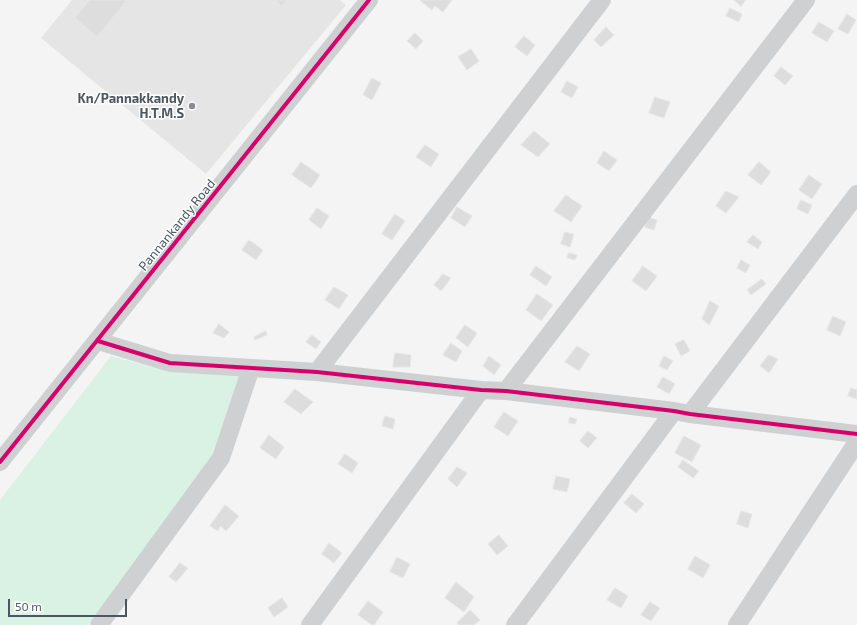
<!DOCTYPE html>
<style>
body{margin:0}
#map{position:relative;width:857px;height:625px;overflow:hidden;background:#f4f4f4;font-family:"Exo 2",sans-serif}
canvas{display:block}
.scale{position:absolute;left:8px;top:599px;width:119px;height:18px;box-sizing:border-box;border:2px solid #4a5661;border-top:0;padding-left:5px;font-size:12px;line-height:14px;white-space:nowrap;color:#4a5661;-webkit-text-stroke:3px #fff;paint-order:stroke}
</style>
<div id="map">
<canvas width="857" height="625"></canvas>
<div class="scale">50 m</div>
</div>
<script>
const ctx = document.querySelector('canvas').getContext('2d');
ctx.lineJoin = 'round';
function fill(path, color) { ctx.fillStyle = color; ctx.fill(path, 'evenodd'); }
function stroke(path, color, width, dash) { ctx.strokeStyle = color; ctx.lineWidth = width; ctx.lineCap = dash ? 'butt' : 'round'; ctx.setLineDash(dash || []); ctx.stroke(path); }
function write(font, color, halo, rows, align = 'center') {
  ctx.font = font + ' "Exo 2",sans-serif'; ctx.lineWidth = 3; ctx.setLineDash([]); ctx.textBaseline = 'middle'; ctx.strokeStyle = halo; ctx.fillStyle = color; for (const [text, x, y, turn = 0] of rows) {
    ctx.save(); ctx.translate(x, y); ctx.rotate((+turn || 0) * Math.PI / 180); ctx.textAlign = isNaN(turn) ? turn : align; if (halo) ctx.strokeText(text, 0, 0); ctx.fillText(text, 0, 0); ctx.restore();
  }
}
const education = new Path2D(`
 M72 0H340L346 5 206 174 41 38Z`);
const green = new Path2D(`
 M111 356 170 372 241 374 216 454 88 625H0V500Z`);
const building = new Path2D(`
 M90 0H127L97 37 75 18Z
 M275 0H287L282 6Z
 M420 0H452L443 12 435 6 432 10Z
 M734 0H746L741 6Z
 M730 8 742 14 739 22 726 16Z
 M847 14 856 20 848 34 838 29Z
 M819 22 834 31 827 42 812 33Z
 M606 27 614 35 601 47 594 40Z
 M415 33 423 41 416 49 407 41Z
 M524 36 535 45 527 56 515 47Z
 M471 49 479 61 467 70 458 57Z
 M781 67 793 76 785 85 774 76Z
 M372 78 381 83 372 100 363 95Z
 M567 81 578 87 572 98 561 92Z
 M655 97 670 102 664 118 649 113Z
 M534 131 550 144 538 157 521 145Z
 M425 145 439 154 431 167 416 157Z
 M604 151 617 160 609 171 597 163Z
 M301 162 320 175 311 188 292 175Z
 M759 162 771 172 761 185 748 175Z
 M809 175 822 184 812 199 799 190Z
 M726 191 739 197 726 213 716 206Z
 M566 195 582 206 571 222 554 211Z
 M801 200 812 205 808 214 797 209Z
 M457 207 472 216 465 227 451 218Z
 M317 208 329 216 321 229 309 220Z
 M395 214 405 221 392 240 382 234Z
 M648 217 657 220 654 230 645 227Z
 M565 232 574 234 570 247 561 244Z
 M753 235 762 242 758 249 747 242Z
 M249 240 263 250 256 260 242 250Z
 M569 253 577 255 575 260 567 258Z
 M741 260 750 265 746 273 737 268Z
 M536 266 552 277 546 286 530 275Z
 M643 266 657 276 646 291 632 281Z
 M443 274 451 278 441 291 434 285Z
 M762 279 766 284 751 295 747 290Z
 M334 287 348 295 339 309 325 300Z
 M537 294 553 305 541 321 526 310Z
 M710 301 719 306 709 325 702 319Z
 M833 316 846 322 840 336 827 330Z
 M219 324 229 332 224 338 213 333Z
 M465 325 477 333 468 347 456 338Z
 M266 331 267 335 255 340 254 337Z
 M312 335 321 342 316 349 306 342Z
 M684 340 690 351 681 356 675 344Z
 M451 343 462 351 456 362 443 355Z
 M577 346 590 354 579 371 565 362Z
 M395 353 411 355 410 367H393Z
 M769 355 778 359 769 373 760 366Z
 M489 356 501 365 494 375 483 366Z
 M664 356 673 361 667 370 659 366Z
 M663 377 675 384 669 394 657 387Z
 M851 388 857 390V399L848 396Z
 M295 389 313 402 301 414 284 402Z
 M504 412 518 421 508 436 494 427Z
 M385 416 395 419 393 429 382 426Z
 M570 417 577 419 575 424 569 423Z
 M588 431 597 438 588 448 580 441Z
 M269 435 284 447 276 459 260 448Z
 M684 436 701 445 692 462 675 453Z
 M345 454 358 463 352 473 338 464Z
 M683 460 699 471 693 478 678 467Z
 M457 467 467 473 457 487 448 479Z
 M556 476 570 479 567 492 553 489Z
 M632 494 644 504 636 513 624 503Z
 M225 505 239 516 226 531 220 526 218 531 210 526Z
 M741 511 752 514 748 528 737 524Z
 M499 535 508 546 497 555 488 544Z
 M329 543 342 553 334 563 322 554Z
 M695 556 710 565 703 578 688 569Z
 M397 557 410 564 403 578 390 572Z
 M180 563 188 568 176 582 169 577Z
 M456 582 474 597 464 612 445 598Z
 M615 588 628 596 621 608 607 600Z
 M282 598 288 607 274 617 268 608Z
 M368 601 383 612 374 625H372L358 615Z
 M650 602 660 608 651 621 641 615Z
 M470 610 480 620 474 625H459L457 623Z`);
const minor = new Path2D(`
 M98 341 170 363 317 372 481 390 506 391 674 411 690 414 857 434
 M317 372 602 0
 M506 391 806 0
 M690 414 857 194
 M0 462 369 0
 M99 625 221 458 251 368
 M310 625 481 390
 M515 625 674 411
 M737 625 857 442`);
const cycleway = new Path2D(`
 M98 341 170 363 317 372 481 390 506 391 674 411 690 414 857 434
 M0 462 369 0`);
const markers = [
 [192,106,4,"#868d94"]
];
const poiNames = [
 ["Kn/Pannakkandy",184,99],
 ["H.T.M.S",184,114]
];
const streetNames = [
 ["Pannankandy Road",177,225,-51]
];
fill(education, '#e6e5e6');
fill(green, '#d9f2e3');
fill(building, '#ddddde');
stroke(building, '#e5e6e7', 1);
stroke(minor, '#ced0d2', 18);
stroke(cycleway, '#d6006c', 4);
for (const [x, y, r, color] of markers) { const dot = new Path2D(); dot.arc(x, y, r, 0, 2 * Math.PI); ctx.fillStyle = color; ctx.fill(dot); stroke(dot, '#fff', 1.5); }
write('bold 13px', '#4a5661', '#fff', poiNames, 'right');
write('13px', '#4a5661', '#fff', streetNames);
</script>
